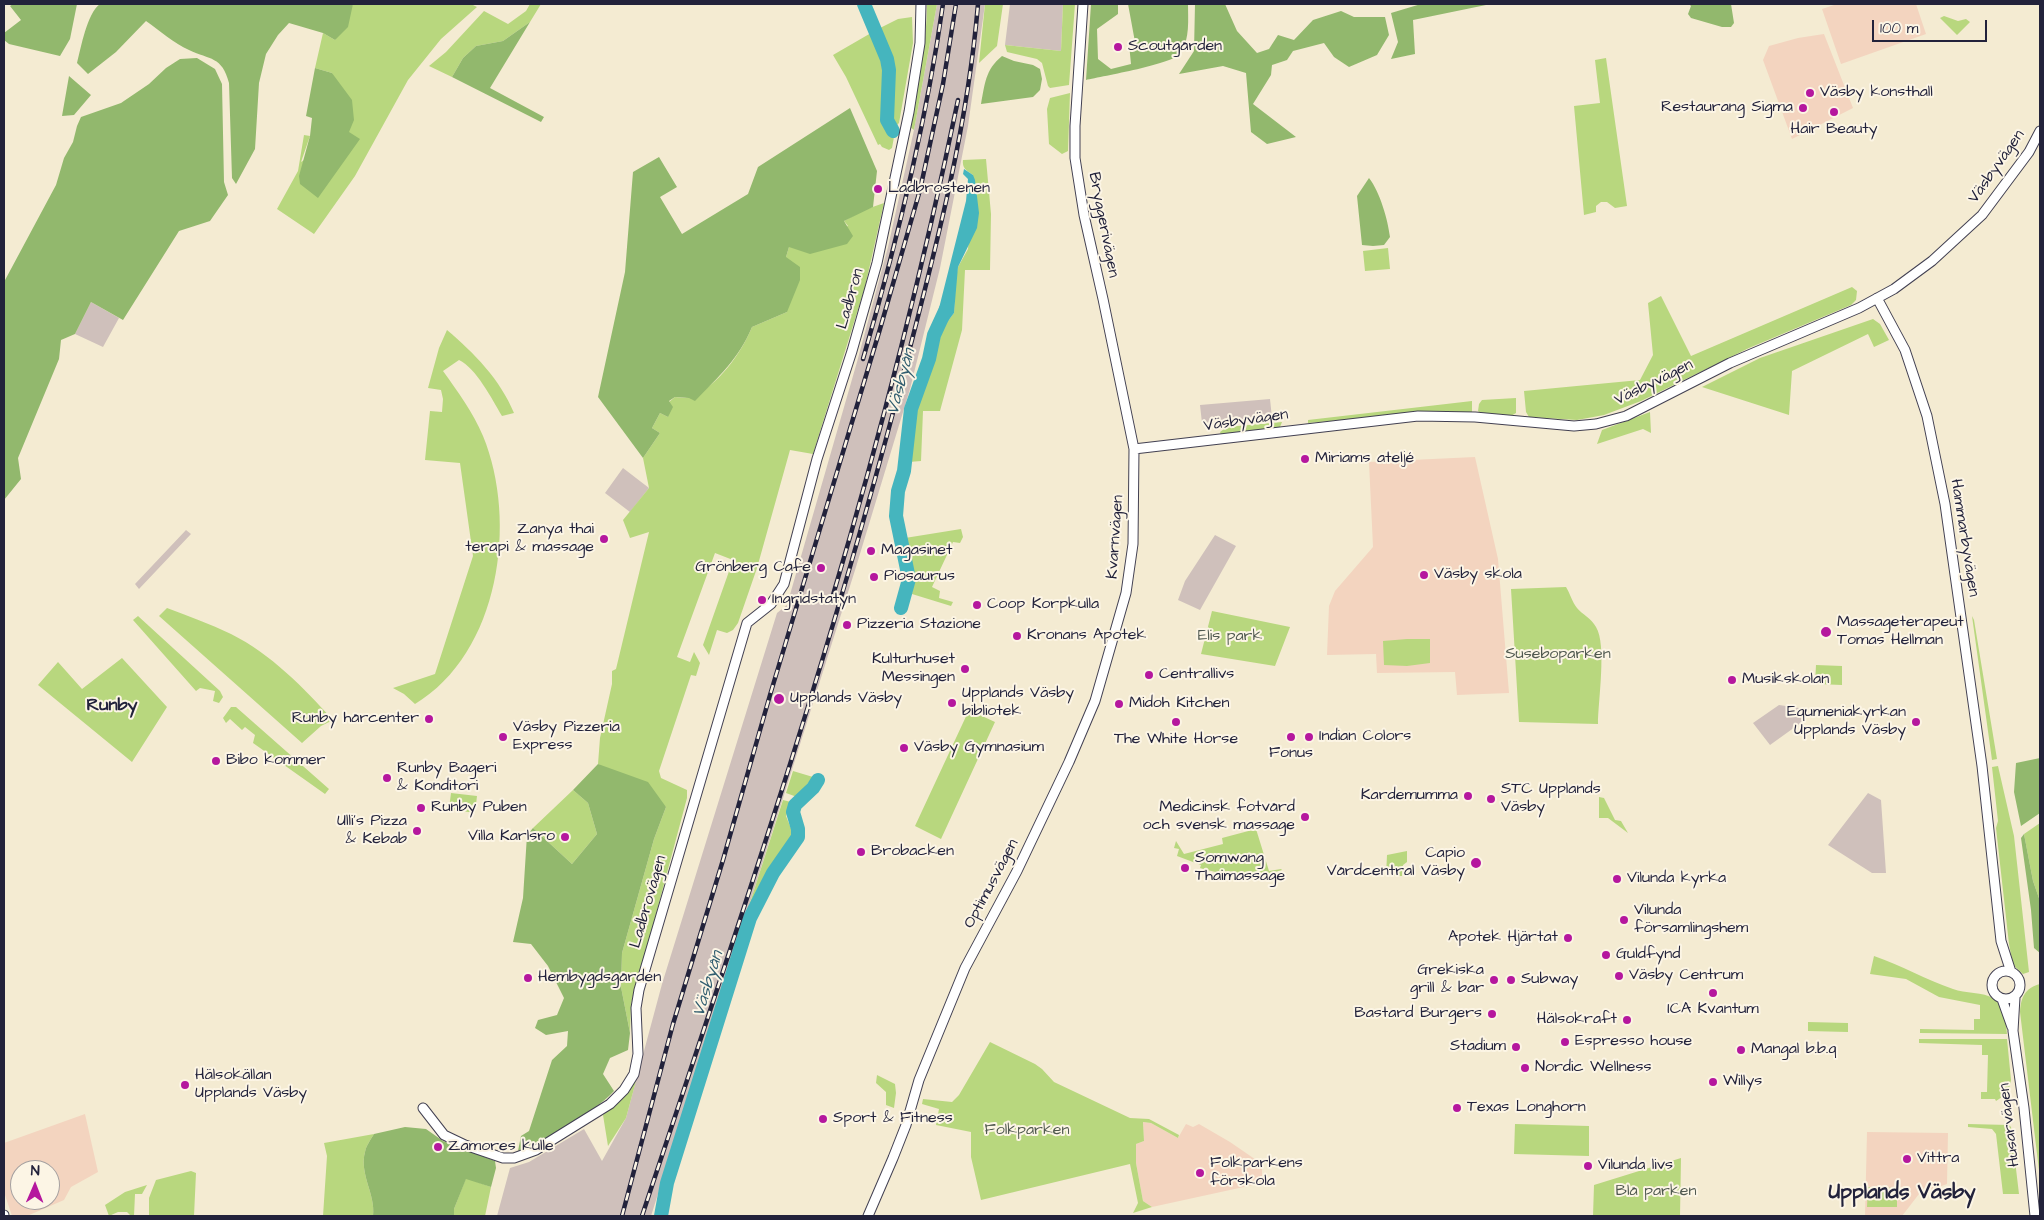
<!DOCTYPE html>
<meta charset="utf-8">
<style>
body{margin:0}
#map{position:relative;width:2044px;height:1220px;overflow:hidden;background:#f4ebd2;font-family:"Architects Daughter",sans-serif}
canvas{display:block}
.frame{position:absolute;inset:0;border:5px solid #22223b;pointer-events:none}
.north{position:absolute;left:10px;top:1160px;width:50px;height:50px;box-sizing:border-box;background:#fcf5e5;border:1px solid #a5a1a1;border-radius:50%;rotate:1deg;font-size:14px;font-weight:700;line-height:20px;text-align:center;color:#22223b}
.north::after{content:'';display:block;margin:auto;width:18px;height:22px;background:#b5179e;clip-path:polygon(50% 0,100% 100%,50% 72%,0 100%)}
.scale{position:absolute;left:1872px;top:20px;width:115px;height:22px;box-sizing:border-box;border:2px solid #22223b;border-top:0;padding-left:6px;font-size:15px;line-height:18px;white-space:nowrap;color:#22223b;-webkit-text-stroke:4px #fcf5e5;paint-order:stroke}
</style>
<div id="map">
<canvas width="2044" height="1220"></canvas>
<div class="frame"></div>
<div class="north">N</div>
<div class="scale">100 m</div>
</div>
<script>
const ctx = document.querySelector('canvas').getContext('2d');
ctx.lineJoin = 'round';
function fill(path, color) { ctx.fillStyle = color; ctx.fill(path, 'evenodd'); }
function stroke(path, color, width, dash) { ctx.strokeStyle = color; ctx.lineWidth = width; ctx.lineCap = dash ? 'butt' : 'round'; ctx.setLineDash(dash || []); ctx.stroke(path); }
function write(font, color, halo, rows, align = 'center') {
  ctx.font = font + ' "Architects Daughter",sans-serif'; ctx.lineWidth = 4; ctx.setLineDash([]); ctx.textBaseline = 'middle'; ctx.strokeStyle = halo; ctx.fillStyle = color; for (const [text, x, y, turn = 0] of rows) {
    ctx.save(); ctx.translate(x, y); ctx.rotate((+turn || 0) * Math.PI / 180); ctx.textAlign = isNaN(turn) ? turn : align; if (halo) ctx.strokeText(text, 0, 0); ctx.fillText(text, 0, 0); ctx.restore();
  }
}
const built = new Path2D(`
 M1837 4H1916L1926 34 1841 64 1822 9Z
 M1824 34 1853 108 1792 139 1763 60 1769 46 1798 38Z
 M1475 457 1498 559 1509 693 1457 695 1455 672 1377 673 1376 654 1327 655 1329 606 1335 591 1373 547 1369 462Z
 M85 1114 98 1172 71 1187 64 1200 27 1216H12L4 1192V1143ZM20 1170H50V1200H20Z
 M1143 1122 1151 1123 1178 1138 1186 1124 1193 1127 1199 1124 1230 1142 1262 1164V1183L1152 1207 1143 1201 1136 1163V1144L1144 1141Z
 M1867 1132 1948 1133 1947 1184 1919 1194 1902 1216H1865Z`);
const industrial = new Path2D(`
 M937 4H985L968 126 940 268 910 389 856 567 651 1216H497L510 1168 529 1162 584 1129 602 1161 626 1118 662 984 777 613 787 605 857 362 888 247 914 130Z
 M1010 4H1063L1061 51 1005 45Z
 M91 302 119 318 103 347 75 334Z
 M1270 399 1272 418 1202 423 1200 405Z
 M623 468 649 488 630 512 605 493Z
 M186 530 191 534 139 589 135 584Z
 M1215 535 1236 546 1200 610 1178 600 1185 581Z
 M1779 705 1806 709 1802 722 1770 745 1753 723Z
 M1868 793 1881 800 1886 873H1872L1828 845Z`);
const green = new Path2D(`
 M353 4H471L477 7 441 39 408 80 355 176 314 234 277 209 298 171 304 135 310 136 301 162 349 132 332 73 315 68 323 33 335 40Z
 M530 4H541L530 22 503 41 476 46 463 58 452 77 429 66 446 52 484 11 508 24 526 11Z
 M927 4H937L914 130 910 127C917 86 927 45 927 4Z
 M985 4H1003L997 46 979 63Z
 M1063 4H1075L1069 85 1050 88 1048 86 1042 63 1037 59 1007 52 1005 45 1061 51Z
 M1944 16 1958 21 1966 19 1970 22 1957 35 1940 18Z
 M912 17 913 43 899 123 896 126 892 125C891 101 896 74 888 51 885 43 881 36 878 29L898 19Z
 M871 33C877 45 884 56 885 70 887 91 876 121 894 137L892 148 889 150 882 147 880 144 878 145 846 77 833 55Z
 M1606 58 1627 206 1615 208 1607 202H1601L1596 206V212L1584 215 1574 106 1600 103 1595 60Z
 M1070 93 1068 151 1062 154 1049 144 1047 109 1050 98Z
 M986 159 991 214 990 270H965L962 330 940 411H923L921 461 909 462 914 410 932 360 937 335 954 313 956 277 958 267 968 249 973 175C966 170 962 168 963 160Z
 M884 203 865 287 813 454 790 450 757 568 738 623 733 630 727 633 717 630 709 655 703 645 733 560 715 553 677 657 690 662 694 652 700 663 696 676 691 675 659 771 661 778 687 790V798L648 944 636 983 631 1004 630 1033 621 987 622 953 654 839 666 807 598 764 600 738 612 684V671L616 669 649 532 630 538 623 520 649 488 643 458 660 433 652 428 660 413 668 417 669 402 675 397C679 397 686 399 690 397 717 388 742 352 752 327L787 312 786 257 789 247 848 226 844 221 864 210Z
 M1388 248 1390 269 1365 271 1363 251Z
 M1852 287 1857 291 1856 300 1851 305 1749 348 1641 401 1604 415 1577 420 1529 417 1526 412 1524 391 1640 380 1653 355 1648 303 1661 296 1691 356Z
 M1873 319 1880 324 1889 340 1874 347 1868 334 1792 371 1789 415 1702 387 1760 358Z
 M447 330C474 353 500 379 514 413L502 416C492 399 476 368 459 360L443 371C458 392 473 412 483 436 518 521 500 653 415 704L404 694 393 688 435 674 473 556 460 463 425 460 430 411 442 412 443 399 441 390 428 388 439 348Z
 M1516 398V413L1511 416 1481 414 1478 411 1479 404 1482 400Z
 M1472 401V414L1442 411 1308 423V420Z
 M1650 412 1651 433 1643 429 1597 444 1602 430Z
 M1282 422 1280 427 1221 435 1220 432 1227 427Z
 M961 529 963 537 960 543 953 542 932 587 940 591 939 598 953 602 951 606 912 594 914 574 905 538Z
 M1566 587C1570 593 1572 602 1577 608 1582 614 1592 619 1596 627 1607 644 1598 702 1598 724L1519 722 1511 589Z
 M167 608C188 616 210 624 231 634 271 654 303 687 333 720L321 726 302 743 159 616Z
 M1212 611 1290 627 1275 666 1201 654Z
 M138 616 220 691 223 697 219 703 213 701 215 691 200 688 196 691 133 620Z
 M1972 616 1974 620 1997 759 1992 760Z
 M1407 639H1430V663L1407 666 1384 665 1383 641Z
 M122 658 167 707 132 762 38 685 58 662 82 689Z
 M1816 665 1842 666V685L1817 684 1815 683Z
 M231 707H236L329 789 325 794 253 743 255 735 245 727 242 730 230 719 226 723 223 718Z
 M969 710 995 722 941 839 915 826Z
 M1998 766 2014 836 2029 972 2023 974 2013 965 2009 944 1996 828 1998 821 1992 767Z
 M793 771 813 777 797 797 786 793Z
 M573 790 588 803 597 834 572 864 533 828Z
 M451 793 477 796 475 813 449 809Z
 M1599 797 1604 798 1615 820 1621 821 1628 833 1608 818H1599Z
 M783 800 791 802 786 816 792 831V837L768 869 747 912Z
 M2040 823V901L2033 881 2024 834Z
 M1256 829 1269 871 1281 869 1282 870C1255 879 1227 876 1200 868L1201 865 1177 856 1179 849 1174 848 1176 841 1184 854 1223 844 1222 838Z
 M1407 851V862L1403 865 1402 876H1386L1387 855Z
 M1874 956C1901 965 1926 980 1953 989 1965 994 1983 991 1994 999 2005 1006 2006 1022 2007 1034L1920 1033V1029L1974 1030V1019H1980V1005L1939 997 1906 979 1870 974Z
 M2040 984V1179L2020 1012C2021 997 2025 988 2040 984Z
 M1808 1022 1848 1023V1032L1808 1031Z
 M1919 1039H2007L2011 1080 2008 1093 1996 1101 1995 1099H1981V1092H1987L1988 1055H1982V1045L1919 1043Z
 M990 1042 1035 1064 1042 1069 1054 1082 1130 1118 1149 1119 1179 1135 1178 1138 1151 1123 1143 1122 1144 1141 1136 1144V1163L1143 1201 1152 1207 1133 1213 1138 1203 1130 1164 981 1200 971 1157V1132L936 1125 939 1109 922 1104 923 1099 952 1102 959 1095Z
 M877 1075 895 1084 896 1093 894 1108 886 1105V1092L876 1083Z
 M636 1081 626 1118 608 1146 603 1115 619 1101Z
 M1515 1124 1589 1126V1156L1514 1154Z
 M1968 1124 2009 1125 2011 1127 2019 1194H2003L1996 1134 1992 1129 1968 1127Z
 M374 1134C371 1139 366 1146 365 1152 359 1174 376 1195 373 1216H323L327 1156 324 1143Z
 M1681 1158 1680 1216H1593L1594 1185Z
 M191 1171 196 1173 194 1216H149V1198L156 1180Z
 M466 1178 491 1187 485 1216H454V1209Z
 M147 1185 142 1194H135L134 1216H131L127 1212H118L109 1216 105 1205 125 1192Z
 M1868 1187 1897 1188V1207H1867Z`);
const forest = new Path2D(`
 M13 4H77L70 39 60 56 9 44 4 40V33L21 20 10 6Z
 M100 4H353L348 27 335 40 323 33 289 23 278 35 266 54 259 83 255 149 236 184 232 178 229 83C222 56 210 60 189 50 174 43 160 31 146 21L116 52 88 74 77 63C81 48 87 13 100 4Z
 M1091 4H1118V14L1097 29 1098 59 1111 69 1131 64 1129 44 1135 42 1128 4H1188C1188 20 1190 38 1181 53 1174 64 1103 76 1086 80Z
 M1195 4H1225L1237 31 1257 53 1269 49 1278 35 1294 40 1313 20 1341 11 1354 17H1385L1389 35 1377 55 1349 67 1334 57 1324 43 1293 51 1287 60 1272 65 1271 75 1253 104 1296 137 1267 144 1251 132 1246 73 1223 66 1179 74 1194 51Z
 M1421 4H1488L1486 5 1413 20 1415 54 1391 59 1398 42 1391 13Z
 M1689 4H1731L1734 23 1731 27H1722L1691 18 1688 14 1691 6Z
 M530 22 490 88 544 117 541 122 452 77 463 58 476 46 503 41Z
 M1002 56 1014 61 1033 65 1040 69 1042 79 1040 90 1033 97 981 104C985 84 985 70 1002 56Z
 M197 58 215 69 222 84 224 182 228 195 210 221 179 231 123 320 91 302 75 334 61 340 59 359 18 458 21 479 4 500V282L56 185 64 158 73 142 77 126 81 117 121 103 149 84 166 68 180 59Z
 M315 68 332 73 352 100 354 120 349 132 360 139 318 198 300 184 299 176 310 136 312 118 306 116Z
 M69 76 91 95 74 115 62 116Z
 M850 108 877 171 873 207 844 221 853 236 847 244 810 254 789 247 786 257 800 267V280L787 312 752 327C738 360 719 376 695 401L689 398 675 397 669 401 673 407 668 417 660 413 652 428 660 433 643 458 598 397 625 272 633 172 659 157 677 187 660 197 682 234 748 194 758 167Z
 M1369 178C1380 192 1388 220 1390 237L1384 245 1373 246 1362 245 1357 196Z
 M2040 758V813L2021 826 2014 792 2016 763Z
 M598 764 648 782 666 807 654 839 622 953 621 987 630 1033 628 1050 610 1058 603 1074 614 1091C590 1116 550 1137 518 1151L521 1136 529 1131 552 1060 567 1046 568 1031 546 1035 535 1028 538 1020 557 1015 564 998 548 966 531 944 513 942 523 898 527 835 533 828 572 864 597 834 588 803 573 790Z
 M2024 834 2033 881 2040 901V953L2034 948 2031 910 2021 838Z
 M405 1127 426 1129 443 1141 495 1161 496 1168 491 1187 466 1179 454 1209V1216H373C376 1195 359 1174 365 1152 366 1146 371 1139 374 1134Z`);
const water = new Path2D(`
 M964 169 973 175 975 180 979 213 977 228 958 267 954 313 942 329 935 324 966 201 968 179 963 174Z`);
const river = new Path2D(`
 M864 4 887 59 889 70 887 120 893 131
 M901 608 909 579 896 516 898 491 904 471 911 409 929 359 934 335 946 309
 M661 1216 667 1183 750 918 773 873 798 837V829L793 812 795 805 813 788 818 780`);
const tertiary = new Path2D(`
 M1877 298 1905 350 1927 416 1945 504 1982 766 2001 941 2011 972
 M1134 449 1418 416 1475 417 1574 426 1596 424 1626 416 1730 363 1859 308 1894 289 1932 261 1982 215 2029 152 2040 131
 M1992 985a14 14 0 1 1 28 0a14 14 0 1 1-28 0Z
 M2015 997 2013 1031 2024 1108 2035 1216
 M2002 999 2012 1027
 M423 1108 444 1135 465 1145 503 1158H514L536 1150 610 1104 624 1090 634 1074 638 1054 636 1008 639 990 747 623 771 604 784 584 817 459 852 351 877 263 909 112 920 43 921 4
 M4 1215V1216
 M868 1216 893 1158 906 1125 919 1080 965 968 1017 871 1069 762 1095 701 1126 593 1133 544 1134 449 1103 299 1084 215 1075 158V126L1083 4`);
const rail = new Path2D(`
 M863 359C897 242 926 124 943 4
 M831 602C880 437 923 269 958 100
 M622 1216 673 1024 723 860 770 695 880 329 920 190 943 84 956 4
 M642 1216C732 944 825 672 898 394 931 266 967 136 978 4`);
const markers = [
 [1118,47,5,"#b5179e"],
 [1810,93,5,"#b5179e"],
 [1803,108,5,"#b5179e"],
 [1834,112,5,"#b5179e"],
 [878,189,5,"#b5179e"],
 [1305,459,5,"#b5179e"],
 [604,539,5,"#b5179e"],
 [871,551,5,"#b5179e"],
 [821,568,5,"#b5179e"],
 [1424,575,5,"#b5179e"],
 [874,577,5,"#b5179e"],
 [762,600,5,"#b5179e"],
 [977,605,5,"#b5179e"],
 [847,625,5,"#b5179e"],
 [1826,632,6,"#b5179e"],
 [1017,636,5,"#b5179e"],
 [965,669,5,"#b5179e"],
 [1149,675,5,"#b5179e"],
 [1732,680,5,"#b5179e"],
 [779,699,6,"#b5179e"],
 [952,703,5,"#b5179e"],
 [1119,704,5,"#b5179e"],
 [429,719,5,"#b5179e"],
 [1176,722,5,"#b5179e"],
 [1916,722,5,"#b5179e"],
 [503,737,5,"#b5179e"],
 [1291,737,5,"#b5179e"],
 [1309,737,5,"#b5179e"],
 [904,748,5,"#b5179e"],
 [216,761,5,"#b5179e"],
 [387,778,5,"#b5179e"],
 [1468,796,5,"#b5179e"],
 [1491,799,5,"#b5179e"],
 [421,808,5,"#b5179e"],
 [1305,817,5,"#b5179e"],
 [417,831,5,"#b5179e"],
 [565,837,5,"#b5179e"],
 [861,852,5,"#b5179e"],
 [1476,863,6,"#b5179e"],
 [1185,868,5,"#b5179e"],
 [1617,879,5,"#b5179e"],
 [1624,920,5,"#b5179e"],
 [1568,938,5,"#b5179e"],
 [1606,955,5,"#b5179e"],
 [1619,976,5,"#b5179e"],
 [528,978,5,"#b5179e"],
 [1494,980,5,"#b5179e"],
 [1511,980,5,"#b5179e"],
 [1713,993,5,"#b5179e"],
 [1492,1014,5,"#b5179e"],
 [1627,1020,5,"#b5179e"],
 [1565,1042,5,"#b5179e"],
 [1516,1047,5,"#b5179e"],
 [1741,1050,5,"#b5179e"],
 [1525,1068,5,"#b5179e"],
 [1713,1082,5,"#b5179e"],
 [185,1085,5,"#b5179e"],
 [1457,1108,5,"#b5179e"],
 [823,1119,5,"#b5179e"],
 [438,1147,5,"#b5179e"],
 [1907,1159,5,"#b5179e"],
 [1588,1166,5,"#b5179e"],
 [1200,1173,5,"#b5179e"]
];
const poiNames = [
 ["Scoutgården",1128,47],
 ["Väsby konsthall",1820,93],
 ["Restaurang Sigma",1793,108,"right"],
 ["Hair Beauty",1834,130,"center"],
 ["Ladbrostenen",888,189],
 ["Miriams ateljé",1315,459],
 ["Zanya thai",594,530,"right"],
 ["terapi & massage",594,548,"right"],
 ["Magasinet",881,551],
 ["Grönberg Cafe",811,568,"right"],
 ["Väsby skola",1434,575],
 ["Piosaurus",884,577],
 ["Ingridstatyn",772,600],
 ["Coop Korpkulla",987,605],
 ["Massageterapeut",1837,623],
 ["Tomas Hellman",1837,641],
 ["Pizzeria Stazione",857,625],
 ["Kronans Apotek",1027,636],
 ["Kulturhuset",955,660,"right"],
 ["Messingen",955,678,"right"],
 ["Centrallivs",1159,675],
 ["Musikskolan",1742,680],
 ["Upplands Väsby",962,694],
 ["bibliotek",962,712],
 ["Upplands Väsby",790,699],
 ["Midoh Kitchen",1129,704],
 ["Equmeniakyrkan",1906,713,"right"],
 ["Upplands Väsby",1906,731,"right"],
 ["Runby hårcenter",419,719,"right"],
 ["Väsby Pizzeria",513,728],
 ["Express",513,746],
 ["Indian Colors",1319,737],
 ["The White Horse",1176,740,"center"],
 ["Väsby Gymnasium",914,748],
 ["Fonus",1291,754,"center"],
 ["Bibo kommer",226,761],
 ["Runby Bageri",397,769],
 ["& Konditori",397,787],
 ["STC Upplands",1501,790],
 ["Väsby",1501,808],
 ["Kardemumma",1458,796,"right"],
 ["Runby Puben",431,808],
 ["Medicinsk fotvård",1295,808,"right"],
 ["och svensk massage",1295,826,"right"],
 ["Ulli's Pizza",407,822,"right"],
 ["& Kebab",407,840,"right"],
 ["Villa Karlsro",555,837,"right"],
 ["Brobacken",871,852],
 ["Capio",1465,854,"right"],
 ["Vårdcentral Väsby",1465,872,"right"],
 ["Somwang",1195,859],
 ["Thaimassage",1195,877],
 ["Vilunda kyrka",1627,879],
 ["Vilunda",1634,911],
 ["församlingshem",1634,929],
 ["Apotek Hjärtat",1558,938,"right"],
 ["Guldfynd",1616,955],
 ["Grekiska",1484,971,"right"],
 ["grill & bar",1484,989,"right"],
 ["Väsby Centrum",1629,976],
 ["Hembygdsgården",538,978],
 ["Subway",1521,980],
 ["ICA Kvantum",1713,1010,"center"],
 ["Bastard Burgers",1482,1014,"right"],
 ["Hälsokraft",1617,1020,"right"],
 ["Espresso house",1575,1042],
 ["Stadium",1506,1047,"right"],
 ["Mangal b.b.q",1751,1050],
 ["Nordic Wellness",1535,1068],
 ["Hälsokällan",195,1076],
 ["Upplands Väsby",195,1094],
 ["Willys",1723,1082],
 ["Texas Longhorn",1467,1108],
 ["Sport & Fitness",833,1119],
 ["Zamores kulle",448,1147],
 ["Vittra",1917,1159],
 ["Folkparkens",1210,1164],
 ["förskola",1210,1182],
 ["Vilunda livs",1598,1166]
];
const streetNames = [
 ["Väsbyvägen",1997,167,-55],
 ["Bryggerivägen",1103,225,79],
 ["Ladbron",851,299,-74],
 ["Väsbyvägen",1654,383,-26],
 ["Väsbyvägen",1246,421,-8],
 ["Kvarnvägen",1116,537,-86],
 ["Hammarbyvägen",1964,538,81],
 ["Optimusvägen",992,884,-62],
 ["Ladbrovägen",649,902,-74],
 ["Husarvägen",2010,1125,-97]
];
const parkNames = [
 ["Elis park",1230,637],
 ["Suseboparken",1558,655],
 ["Folkparken",1027,1131],
 ["Blå parken",1656,1192]
];
const waterNames = [
 ["Väsbyån",902,382,-75],
 ["Väsbyån",709,984,-73]
];
const neighbourhoodNames = [
 ["Runby",112,706]
];
const districtNames = [
 ["Upplands Väsby",1902,1194]
];
fill(built, '#f3d4bf');
fill(industrial, '#cfc0bb');
fill(green, '#b8d77e');
fill(forest, '#92b86d');
fill(water, '#45b5be');
stroke(river, '#45b5be', 14);
stroke(tertiary, '#424052', 11);
stroke(tertiary, '#fff', 9);
stroke(rail, '#22223b', 4.5);
stroke(rail, '#fcf5e5', 2.5, [8]);
for (const [x, y, r, color] of markers) { const dot = new Path2D(); dot.arc(x, y, r, 0, 2 * Math.PI); ctx.fillStyle = color; ctx.fill(dot); stroke(dot, '#fcf5e5', 2); }
write('16px', '#22223b', '#fcf5e5', poiNames, 'left');
write('16px', '#22223b', '#fcf5e5', streetNames);
write('16px', '#4f584f', '#fcf5e5', parkNames);
write('italic 18px', '#305d6f', '#fcf5e5', waterNames);
write('bold 18px', '#22223b', '#fcf5e5', neighbourhoodNames);
write('bold 21px', '#22223b', '#fcf5e5', districtNames);
</script>
